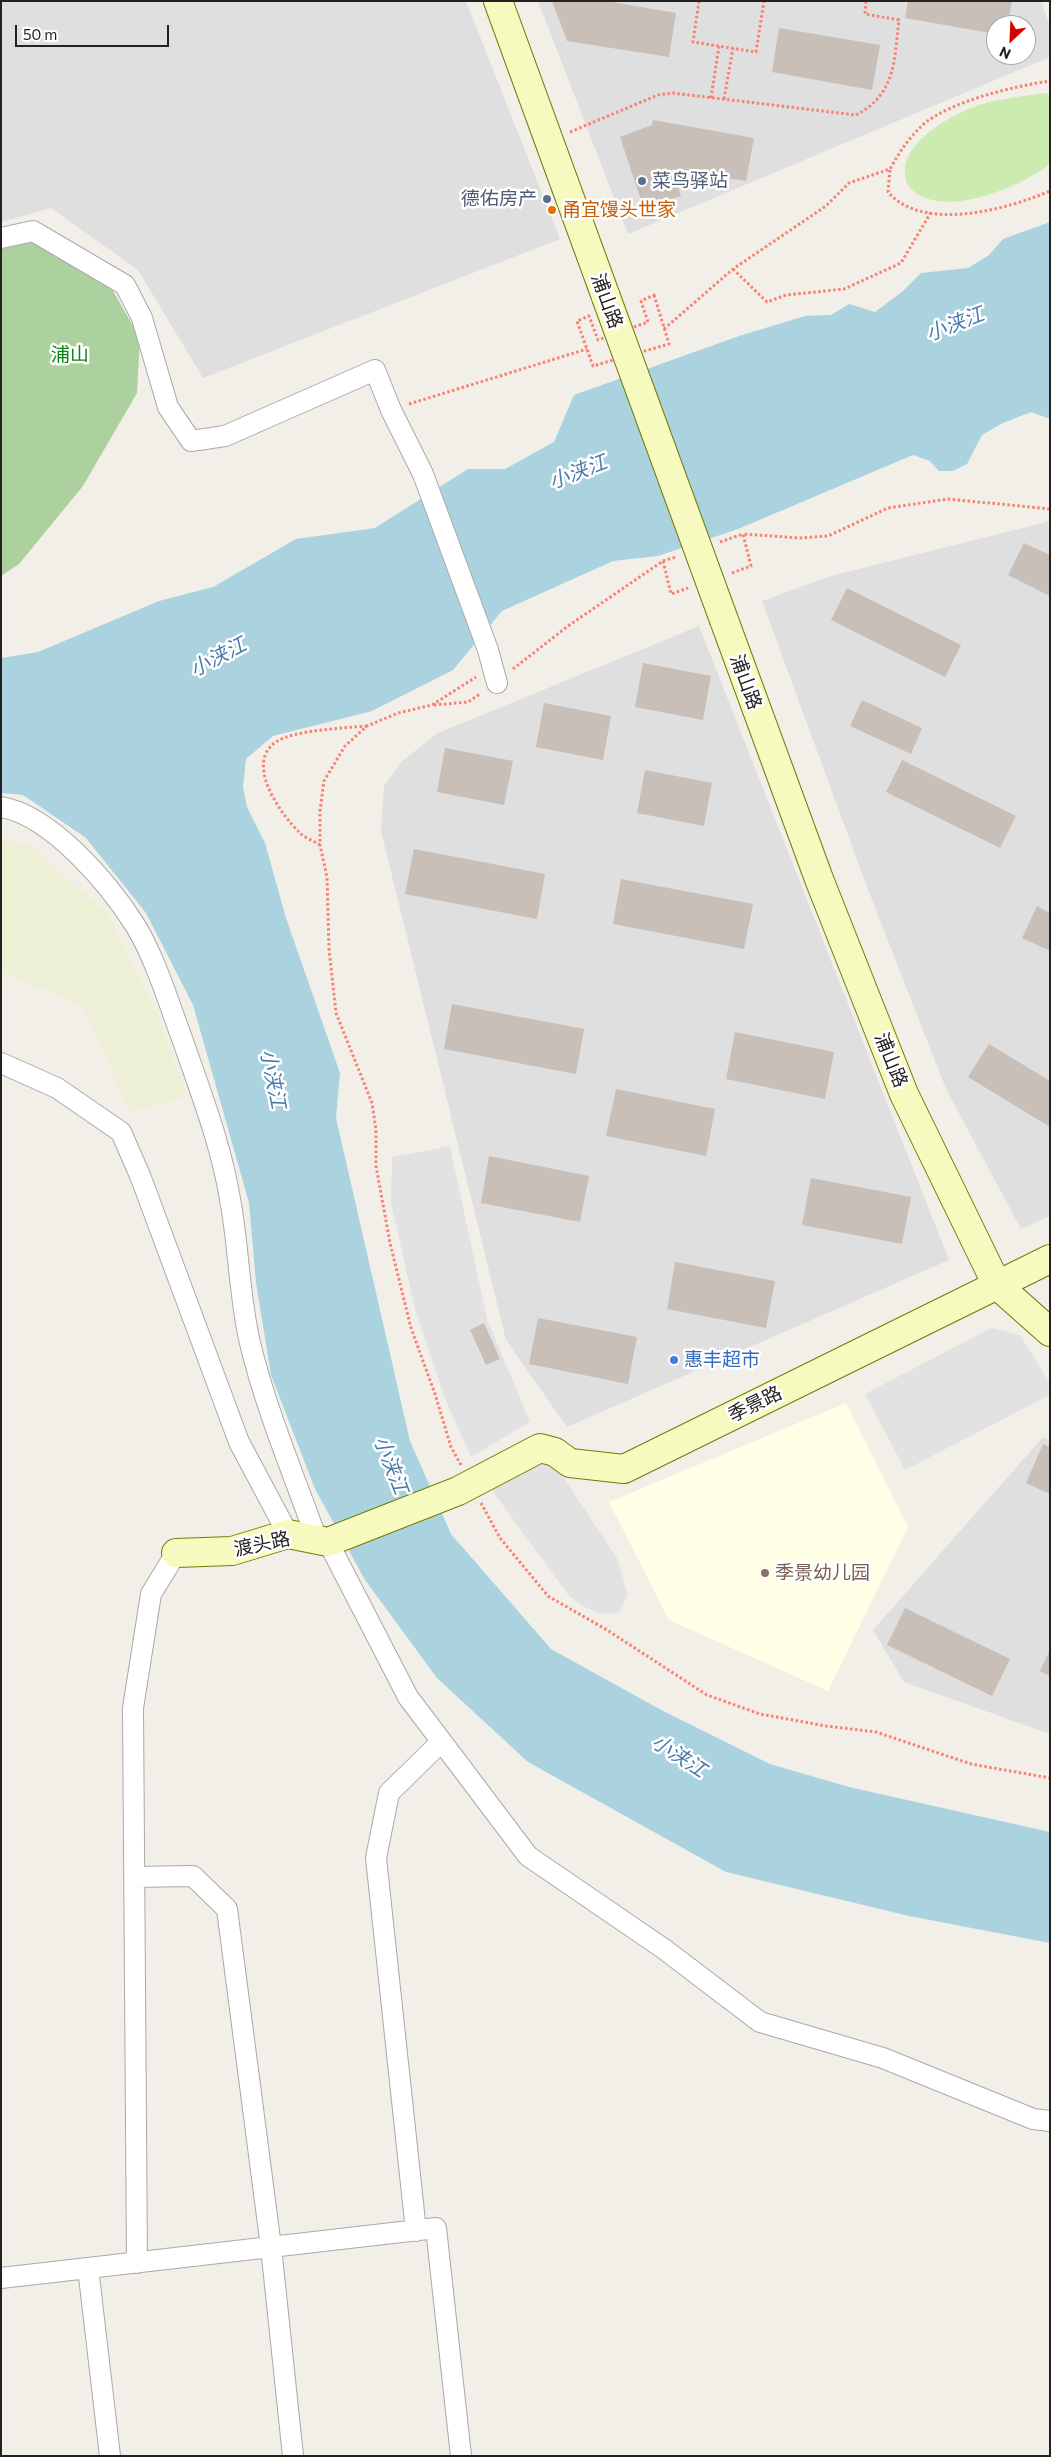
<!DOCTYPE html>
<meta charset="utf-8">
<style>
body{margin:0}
#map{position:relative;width:1051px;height:2457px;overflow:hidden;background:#f2efe9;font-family:Commissioner,sans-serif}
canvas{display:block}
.frame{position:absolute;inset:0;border:2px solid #222;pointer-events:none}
.north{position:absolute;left:986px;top:15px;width:50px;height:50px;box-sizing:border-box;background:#fff;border:1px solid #a7a7a7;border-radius:50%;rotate:205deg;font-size:14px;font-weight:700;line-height:20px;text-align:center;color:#222}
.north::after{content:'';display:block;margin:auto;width:18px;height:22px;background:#d40000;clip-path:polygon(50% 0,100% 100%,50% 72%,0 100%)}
.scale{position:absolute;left:15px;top:25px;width:154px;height:22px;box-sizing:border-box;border:2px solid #222;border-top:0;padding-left:6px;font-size:15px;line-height:18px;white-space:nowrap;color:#222;-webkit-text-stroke:4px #fff;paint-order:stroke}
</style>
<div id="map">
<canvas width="1051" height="2457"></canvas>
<div class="frame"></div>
<div class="north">N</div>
<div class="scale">50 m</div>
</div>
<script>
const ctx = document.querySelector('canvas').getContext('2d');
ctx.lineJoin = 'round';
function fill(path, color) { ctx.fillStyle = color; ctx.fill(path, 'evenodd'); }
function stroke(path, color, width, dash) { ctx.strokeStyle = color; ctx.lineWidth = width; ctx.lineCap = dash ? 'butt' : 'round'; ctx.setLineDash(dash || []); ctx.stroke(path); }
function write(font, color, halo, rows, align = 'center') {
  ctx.font = font + ' Commissioner,"Noto Sans SC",sans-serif'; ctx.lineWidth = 5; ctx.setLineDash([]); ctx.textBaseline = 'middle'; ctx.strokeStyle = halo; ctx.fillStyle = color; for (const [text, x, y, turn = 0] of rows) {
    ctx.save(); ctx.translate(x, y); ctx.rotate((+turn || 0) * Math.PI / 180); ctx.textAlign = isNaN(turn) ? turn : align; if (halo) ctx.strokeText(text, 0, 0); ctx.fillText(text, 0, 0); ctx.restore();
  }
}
const residential = new Path2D(`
 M1 1H466L560 239 203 378 138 270 51 208 1 222Z
 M538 1H1041L1050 26V57L628 234ZM996 25H1026V55H996Z
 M1050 521V1216L1021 1229 946 1089 867 887 762 601 831 576Z
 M699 626 949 1260 567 1427 506 1340 381 831 384 786 402 761 438 733Z
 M1043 1437 1050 1440V1734L904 1682 873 1630Z`);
const education = new Path2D(`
 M846 1403 908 1527 828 1691 669 1620 609 1502Z`);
const farmland = new Path2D(`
 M1 839 31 846 109 915 156 1010 187 1096 130 1113 83 1006 1 972Z`);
const grass = new Path2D(`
 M1045 93 1050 95V164C1021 187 941 221 910 188 906 184 905 176 905 170 905 140 956 112 982 104 1002 98 1025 96 1045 93Z`);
const forest = new Path2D(`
 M43 240 109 284 140 338 137 393 83 486 19 564 1 576V249Z`);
const parking = new Path2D(`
 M450 1146 487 1319 530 1422 471 1457 445 1399 415 1309 391 1203 392 1157Z
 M991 1328 1020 1335 1050 1383V1395L905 1470 865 1394Z
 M548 1454 617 1558 628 1595 618 1613 601 1614 585 1607 569 1596 486 1482Z`);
const water = new Path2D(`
 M1050 222V419L1031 412 1003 423 982 435 967 464 953 471H939L930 461 913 455 738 529 658 556 613 561 502 611 453 670 372 711 273 736 246 759 243 787 247 807 265 843 286 918 340 1073 336 1118 410 1441 451 1534 551 1649 663 1711 770 1764 849 1787 1050 1832V1943L909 1916 726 1872 528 1762 437 1678 365 1580 315 1489 271 1375 256 1283 249 1203 193 1005 146 913 86 838 23 795 1 793V658L38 652 159 601 213 587 296 539 375 528 468 469H505L554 442 574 395 739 336 805 316 831 315 849 304 875 312 903 291 921 273 968 268 989 255 1003 239Z`);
const building = new Path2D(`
 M552 1H606L676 13 669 57 567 41Z
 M908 1H1012L1008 25H996V34L905 18Z
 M779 28 880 45 872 90 772 72Z
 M653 120 754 138 746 181 672 169 681 196 644 209 620 137 652 125Z
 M1024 543 1050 555V596L1008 575Z
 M847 588 961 645 945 677 831 620Z
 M643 663 711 676 703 720 635 707Z
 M862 700 922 728 911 754 850 726Z
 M544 703 611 716 603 760 536 747Z
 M445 748 513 761 504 805 437 792Z
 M902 760 1016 816 1000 848 886 792Z
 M645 770 712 783 704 826 637 813Z
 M414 849 545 874 537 919 405 894Z
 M621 879 753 904 744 949 613 924Z
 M1037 906 1050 913V951L1022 938Z
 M452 1004 584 1029 576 1074 444 1049Z
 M735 1032 834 1052 825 1099 726 1079Z
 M989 1044 1050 1081V1127L968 1077Z
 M616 1089 715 1109 706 1156 606 1136Z
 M489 1156 589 1176 580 1222 481 1203Z
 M811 1178 911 1197 902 1244 802 1225Z
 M675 1262 775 1281 766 1328 667 1309Z
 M538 1318 637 1337 628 1384 529 1364Z
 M484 1323 500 1359 486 1365 470 1330Z
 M1043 1444 1050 1447V1494L1026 1483Z
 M905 1608 1010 1659 992 1696 887 1645Z
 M1050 1650V1676L1040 1671Z`);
const path = new Path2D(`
 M699 1 693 42 756 52 764 1
 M711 98 719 46
 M724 99 733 48
 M570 132 658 95 672 93 856 115C896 94 894 61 899 20L865 14 866 1
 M890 170 888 192C923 233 1008 209 1050 191
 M733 269 767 302 786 295 844 289 901 263 931 212
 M654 295 669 344 593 366 577 321 589 316 598 340 648 322 641 301Z
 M664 329 733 269 826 206 849 183 890 169C900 151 910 136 925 123 952 101 1015 86 1050 81
 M409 404 587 349
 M720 542 743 534
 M663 561 676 557
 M732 573 751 566 743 534 800 538 828 536 888 508 948 499 1050 509
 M513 669 568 626 663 561 671 594 688 588
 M434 705 468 702 480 694
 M320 845C314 841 305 838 300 833 281 815 244 763 276 742 293 730 345 728 367 726
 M461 1465 451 1447 435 1394 411 1328 390 1243 376 1166V1130L372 1103 336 1013 329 949 327 877 320 845V811L324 781 345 746 367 726 398 713 432 705 476 677
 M481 1503 500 1538 548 1596 607 1630 707 1695 760 1714 826 1726 876 1732 971 1764 1050 1778`);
const street = new Path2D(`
 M1 238 33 231 125 285 142 318 168 407 191 441 225 436 375 370 391 410 423 474 488 650 497 683
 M1 807C51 815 109 884 135 925 156 959 170 1007 184 1044 202 1096 221 1145 230 1199 239 1247 239 1296 250 1343 266 1410 294 1475 317 1540
 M1 1063 57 1088 121 1132 141 1178 239 1442 288 1534
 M328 1542 408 1697 528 1856 664 1949 760 2022 883 2058 1033 2119 1050 2121
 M134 1877 193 1876 227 1909 271 2247 293 2456
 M416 2231 376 1858 389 1793 441 1742
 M137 2263 133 1708 151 1594 176 1553
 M88 2268 110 2456
 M1 2278 436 2228 461 2456`);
const secondary = new Path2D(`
 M498 1 606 297
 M724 620 819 879 904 1094 997 1285 1050 1332
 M176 1553 232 1551 288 1534 328 1542 458 1491 540 1448 555 1452 570 1463 624 1469 1050 1259`);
const secondaryBridge = new Path2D(`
 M606 297 724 620`);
const markers = [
 [642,181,5,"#5c6f8a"],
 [547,199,5,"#5c6f8a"],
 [552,210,5,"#e8710a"],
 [674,1360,5,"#3f7fe0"],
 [765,1573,5,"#8d6e63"]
];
const serviceNames = [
 ["菜鸟驿站",652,181],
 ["德佑房产",537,199,"right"]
];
const foodNames = [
 ["甬宜馒头世家",562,210]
];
const streetNames = [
 ["浦山路",607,301,70],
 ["浦山路",746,682,70],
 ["浦山路",891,1060,68],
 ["季景路",755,1404,-26],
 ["渡头路",262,1544,-12]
];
const parkNames = [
 ["浦山",70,355]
];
const shopNames = [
 ["惠丰超市",684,1360]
];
const educationNames = [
 ["季景幼儿园",775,1573]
];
const waterNames = [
 ["小浃江",955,324,-21],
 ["小浃江",578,472,-21],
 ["小浃江",218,657,-28],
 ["小浃江",273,1079,79],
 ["小浃江",391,1465,69],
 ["小浃江",679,1756,33]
];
fill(residential, '#e0dfdf');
fill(education, '#ffffe5');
fill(farmland, '#eef0d5');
fill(grass, '#cdebb0');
fill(forest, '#add19e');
fill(parking, '#e2e2e2');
fill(water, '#aad3df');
fill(building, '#c7bfb8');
stroke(street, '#a9a9a9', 22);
stroke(secondary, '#707d05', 30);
stroke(path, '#fa8072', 3, [2.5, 2.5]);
stroke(street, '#fff', 20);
stroke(secondary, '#f7fabf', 28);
stroke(secondaryBridge, '#707d05', 30, []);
stroke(secondaryBridge, '#f7fabf', 28);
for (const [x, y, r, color] of markers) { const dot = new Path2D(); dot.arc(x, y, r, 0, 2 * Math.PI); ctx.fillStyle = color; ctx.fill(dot); stroke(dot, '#fff', 2); }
write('19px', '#4e5e75', '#fff', serviceNames, 'left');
write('19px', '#c56008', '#fff', foodNames, 'left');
write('19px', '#222', '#fff', streetNames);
write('19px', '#0c8416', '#fff', parkNames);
write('19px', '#366cbe', '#fff', shopNames, 'left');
write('19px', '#785e54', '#fff', educationNames, 'left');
write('italic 20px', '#4a7aab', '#fff', waterNames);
</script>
